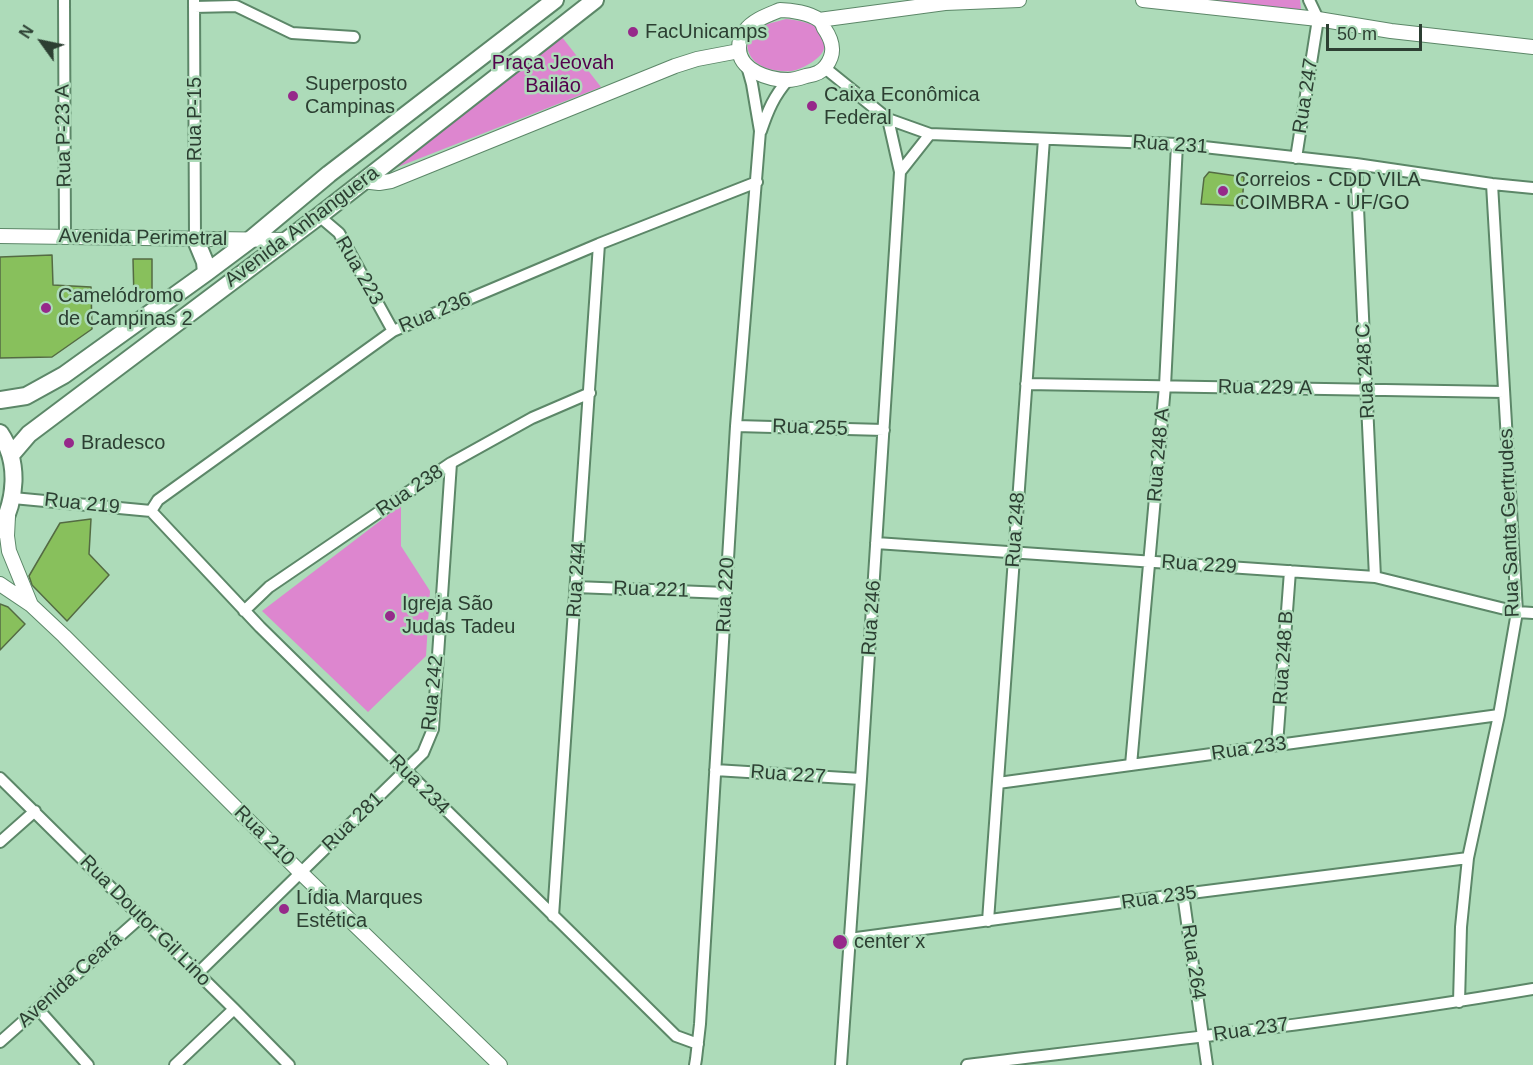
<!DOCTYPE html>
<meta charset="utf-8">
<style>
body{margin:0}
#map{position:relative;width:1533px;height:1065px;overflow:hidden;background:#addbb9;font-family:Helvetica,sans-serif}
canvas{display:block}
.north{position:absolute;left:12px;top:12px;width:60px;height:60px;-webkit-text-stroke:4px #addbb9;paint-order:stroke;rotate:303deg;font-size:16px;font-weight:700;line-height:24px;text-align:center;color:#2c3f32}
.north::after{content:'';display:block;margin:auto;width:21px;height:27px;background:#2c3f32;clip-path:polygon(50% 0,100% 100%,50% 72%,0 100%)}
.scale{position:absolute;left:1326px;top:24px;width:96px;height:27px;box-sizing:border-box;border:3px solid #2c3f32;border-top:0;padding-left:8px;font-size:18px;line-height:21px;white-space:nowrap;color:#2c3f32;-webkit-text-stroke:4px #addbb9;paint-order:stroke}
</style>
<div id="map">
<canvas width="1533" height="1065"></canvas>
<div class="north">N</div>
<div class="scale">50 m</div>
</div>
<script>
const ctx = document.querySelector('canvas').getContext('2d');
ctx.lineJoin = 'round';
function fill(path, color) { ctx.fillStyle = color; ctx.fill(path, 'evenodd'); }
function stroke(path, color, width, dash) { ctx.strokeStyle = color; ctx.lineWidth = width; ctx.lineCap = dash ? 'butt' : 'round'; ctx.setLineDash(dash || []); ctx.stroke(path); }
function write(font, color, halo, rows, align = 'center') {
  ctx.font = font + ' Helvetica,sans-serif'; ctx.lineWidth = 5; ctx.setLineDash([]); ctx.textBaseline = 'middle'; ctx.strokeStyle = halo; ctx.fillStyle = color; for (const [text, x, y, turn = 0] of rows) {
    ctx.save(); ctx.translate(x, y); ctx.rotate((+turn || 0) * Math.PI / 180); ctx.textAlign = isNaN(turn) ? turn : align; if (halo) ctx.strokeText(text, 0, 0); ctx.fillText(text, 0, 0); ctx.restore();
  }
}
const green = new Path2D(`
 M1204 0H1300L1301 10Z
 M786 19C799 20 810 23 822 29 827 47 826 54 809 64 804 67 797 70 792 71 783 72 767 70 760 65 747 58 742 40 755 30 763 24 776 22 786 19Z
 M558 32 601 87 385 172Z
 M401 505V546L430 591 426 656 368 712 262 611Z`);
const building = new Path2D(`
 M1209 172 1244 177 1242 206 1201 204 1204 178Z
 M52 255 53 285 91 287 92 329 52 357 0 358V257Z
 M133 259H152V299H134Z
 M91 519 89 554 109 575 67 621 32 585 29 576 60 523Z
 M0 604 8 607 25 624 0 650Z`);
const minor = new Path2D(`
 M64 0 65 236
 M194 0 195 238
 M194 7 236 6 292 33 354 37
 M825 68 888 119 930 134 1177 144 1356 164 1492 184 1533 188
 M761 131C768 110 774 96 788 80
 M1296 158 1318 19 1309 0
 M1356 164 1375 577
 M900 172 930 134
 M319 216 339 233 393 331
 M1026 384 1504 392
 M736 426 884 430
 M13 498 151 511
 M151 511 260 627 676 1036 698 1044
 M151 511 158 500 393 331 599 244 757 182
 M876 543 1375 577 1517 612 1533 613
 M576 587 726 593
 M244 611 269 587 451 463 532 418 590 393
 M1277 745 1290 571
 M1131 765 1165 386 1177 144
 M715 770 861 779
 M0 778 234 1009 289 1065
 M998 783 1499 715
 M0 842 35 811
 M1183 894 1207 1065
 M553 916 599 244
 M988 921 1044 139
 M849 939 1183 894 1468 858
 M198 973 423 753 433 729 451 463
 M1459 1002 1461 927 1468 858 1499 715 1517 612 1492 184
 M38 1009 88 1065
 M0 1042 141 917
 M175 1065 234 1009
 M695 1065 696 1059 700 1024 736 426 760 131 752 84 747 66
 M841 1065 861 779 900 172 888 119
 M967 1065C1156 1042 1346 1021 1533 989`);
const tertiary = new Path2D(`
 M1143 0 1318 19 1391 31 1533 47
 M780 10C791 10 810 13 819 20 822 22 823 25 824 28 833 41 836 53 826 66 822 72 813 75 806 76 800 78 794 80 788 80 770 80 739 71 739 48 739 42 741 36 745 31 753 20 768 15 780 10Z
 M819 20 945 3 1019 0
 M362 181 379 183 391 181 675 66 697 59 739 51
 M0 236 285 240
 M8 516 7 536 9 551 31 605
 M0 584 31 605 64 636 300 872 500 1065`);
const primary = new Path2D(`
 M195 238 205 262 206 273
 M0 400 26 396 64 375 206 273 250 240 329 174 555 0
 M0 433C20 463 16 500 0 530
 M11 455 29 434 319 216 595 0`);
const markers = [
 [633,32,6,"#96298a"],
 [293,96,6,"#96298a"],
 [812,106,6,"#96298a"],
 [1223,191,6,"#96298a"],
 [46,308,6,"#96298a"],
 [69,443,6,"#96298a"],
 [390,616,6,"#96298a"],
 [284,909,6,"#96298a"],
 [840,942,8,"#96298a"]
];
const poiNames = [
 ["FacUnicamps",645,32],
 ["Superposto",305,84],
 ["Campinas",305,107],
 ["Caixa Econômica",824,95],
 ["Federal",824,118],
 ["Correios - CDD VILA",1235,180],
 ["COIMBRA - UF/GO",1235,203],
 ["Camelódromo",58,296],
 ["de Campinas 2",58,319],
 ["Bradesco",81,443],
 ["Igreja São",402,604],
 ["Judas Tadeu",402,627],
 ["Lídia Marques",296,898],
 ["Estética",296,921],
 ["center x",854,942]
];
const parkNames = [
 ["Praça Jeovah",553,63],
 ["Bailão",553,86]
];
const streetNames = [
 ["Rua 247",1306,96,-81],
 ["Rua P-15",195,119,-90],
 ["Rua P-23 A",64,136,-91],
 ["Rua 231",1170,145,4],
 ["Avenida Anhanguera",302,227,-37],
 ["Avenida Perimetral",143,238,1],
 ["Rua 223",359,271,60],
 ["Rua 236",435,313,-23],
 ["Rua 248 C",1366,371,-93],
 ["Rua 229 A",1265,388,1],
 ["Rua 255",810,428,2],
 ["Rua 248 A",1159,455,-85],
 ["Rua 238",410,491,-34],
 ["Rua 219",82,504,6],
 ["Rua Santa Gertrudes",1510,523,-92],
 ["Rua 248",1016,530,-86],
 ["Rua 229",1199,565,4],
 ["Rua 244",577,580,-86],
 ["Rua 221",651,590,2],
 ["Rua 220",726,595,-87],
 ["Rua 246",872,618,-86],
 ["Rua 248 B",1284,658,-86],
 ["Rua 242",433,693,-84],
 ["Rua 233",1249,749,-8],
 ["Rua 227",788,775,4],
 ["Rua 234",419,785,45],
 ["Rua 281",353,822,-44],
 ["Rua 210",264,836,45],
 ["Rua 235",1159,898,-8],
 ["Rua Doutor Gil Lino",145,921,45],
 ["Rua 264",1193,962,82],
 ["Avenida Ceará",70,980,-42],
 ["Rua 237",1251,1030,-8]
];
fill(green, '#dd86cf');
fill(building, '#88c05c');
stroke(building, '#546b43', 1.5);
stroke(minor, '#5c8768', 14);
stroke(tertiary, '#5c8768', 16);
stroke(primary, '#5c8768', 20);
stroke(minor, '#fff', 10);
stroke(tertiary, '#fff', 14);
stroke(primary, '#fff', 16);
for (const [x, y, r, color] of markers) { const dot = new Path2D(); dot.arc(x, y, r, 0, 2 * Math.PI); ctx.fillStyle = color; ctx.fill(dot); stroke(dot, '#addbb9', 2); }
write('20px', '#2c3f32', '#addbb9', poiNames, 'left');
write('20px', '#53004b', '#addbb9', parkNames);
write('20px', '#2c3f32', '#addbb9', streetNames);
</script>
